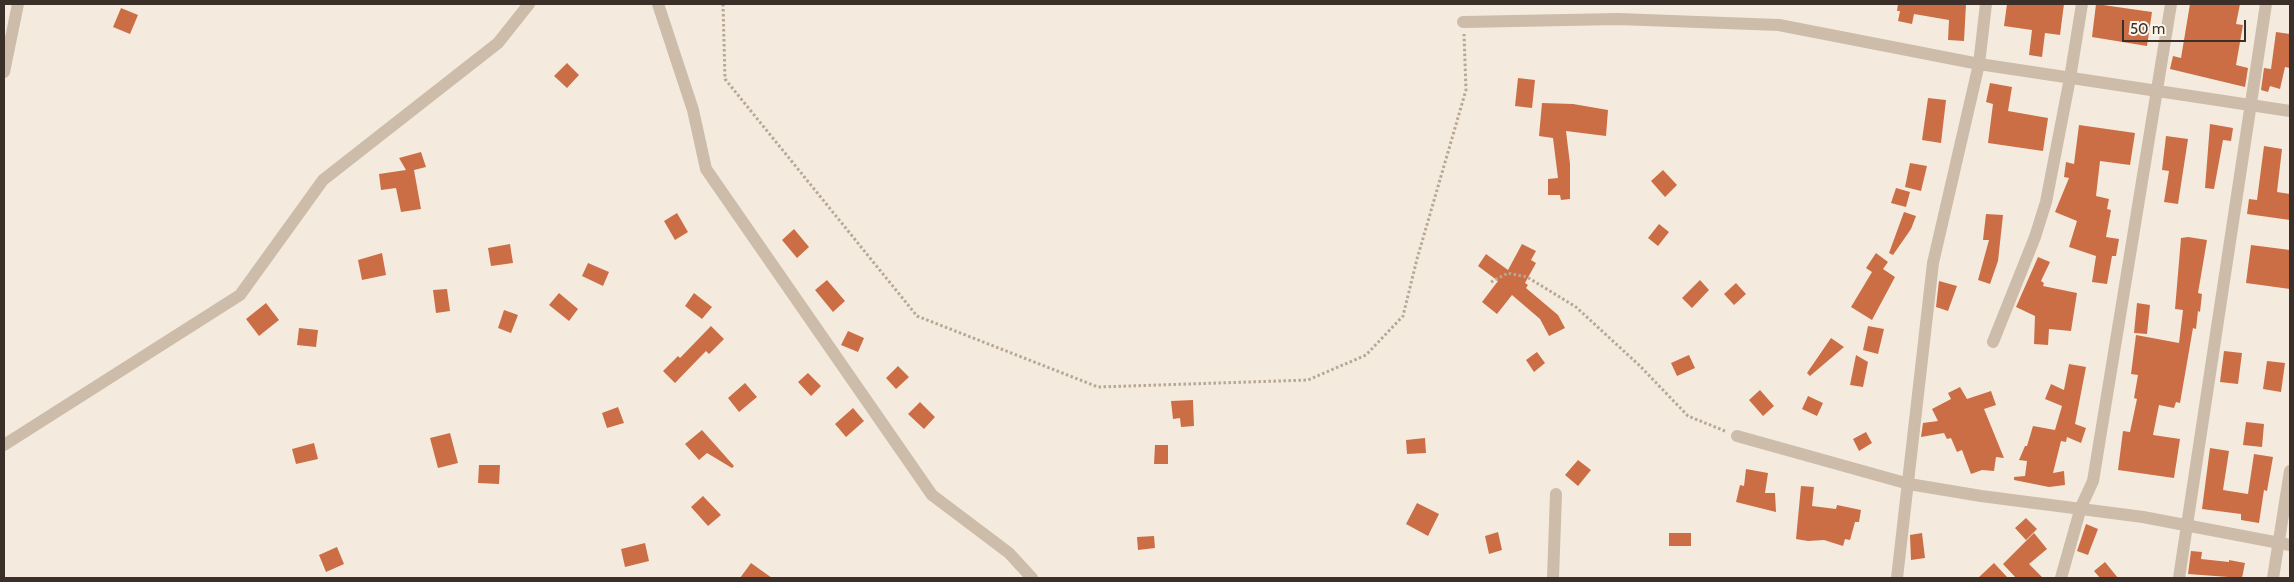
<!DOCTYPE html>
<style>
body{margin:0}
#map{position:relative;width:2294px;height:582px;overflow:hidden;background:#f4ebde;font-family:Cabin,sans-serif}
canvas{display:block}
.frame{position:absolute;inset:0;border:5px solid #3a3029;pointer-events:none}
.scale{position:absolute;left:2122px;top:20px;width:124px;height:22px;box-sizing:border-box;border:2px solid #3a3029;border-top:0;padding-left:6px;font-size:15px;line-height:18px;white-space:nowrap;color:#3a3029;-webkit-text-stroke:4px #fbf5eb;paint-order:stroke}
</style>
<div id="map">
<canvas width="2294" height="582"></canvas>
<div class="frame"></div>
<div class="scale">50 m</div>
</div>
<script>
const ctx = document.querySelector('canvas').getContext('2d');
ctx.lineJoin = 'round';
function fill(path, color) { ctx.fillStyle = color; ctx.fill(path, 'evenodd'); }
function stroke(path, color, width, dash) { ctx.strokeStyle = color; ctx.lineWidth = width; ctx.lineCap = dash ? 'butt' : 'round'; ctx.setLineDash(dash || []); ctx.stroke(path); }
const building = new Path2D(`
 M1898 4H1966L1964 41 1948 40 1949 20 1914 14 1912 24 1898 21 1900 11H1897Z
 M2007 4H2064L2060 35 2045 33 2042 57 2029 55 2032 30 2004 26Z
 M2096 4 2152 12 2147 46 2092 37Z
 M2190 4H2240L2236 24 2243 25 2236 65 2248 68 2245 87 2170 69 2173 56 2181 58Z
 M121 8 138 15 130 34 113 27Z
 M2276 32 2290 34V68L2285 67 2280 89 2270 86 2268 92 2261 90 2264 68 2271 69Z
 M567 63 579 75 567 88 554 76Z
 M1518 78 1535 80 1532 108 1515 106Z
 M1990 83 2012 87 2008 111 2048 118 2043 151 1988 143 1993 104 1986 102Z
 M1928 98 1946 100 1941 143 1922 140Z
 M1542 103 1573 104 1608 110 1606 136 1566 131 1570 164V199L1561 200 1560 195H1548V179L1558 178 1553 138 1539 136Z
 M2210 124 2233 128 2231 141 2223 140 2214 189 2205 188Z
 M2079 125 2135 133 2130 165 2100 161 2096 196 2109 199 2107 209 2111 210 2106 237 2119 239 2116 256H2112L2107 284 2092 282 2096 256 2069 247 2077 221 2055 212 2069 178 2064 177 2066 162 2074 164Z
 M2166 136 2188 139 2178 204 2164 202 2169 171 2162 170Z
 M2264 146 2282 149 2277 192 2290 194V220L2247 214 2249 199 2257 200Z
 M421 152 426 167 414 170 421 209 401 212 396 188 381 190 379 174 406 170 399 158Z
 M1910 163 1927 166 1921 191 1905 187Z
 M1663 170 1677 185 1665 197 1651 181Z
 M1896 188 1910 192 1906 207 1891 203Z
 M1904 212 1916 216 1911 229 1893 255 1889 253Z
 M677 213 688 232 675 240 664 221Z
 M1986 214 2003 215 1998 261 1990 284 1978 280 1989 240H1983Z
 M1659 224 1669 232 1658 246 1648 238Z
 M794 229 809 247 797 258 782 240Z
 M2188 237 2207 240 2198 293 2202 294 2200 312 2198 311 2196 329 2193 328 2180 403 2176 402 2174 408 2159 405 2153 435 2180 439 2174 478 2118 470 2123 431 2130 432 2137 399 2134 398 2138 375 2131 374 2136 335 2179 343 2183 310 2175 309 2181 238Z
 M510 244 513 263 491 266 488 248Z
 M1522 244 1536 251 1531 260 1536 263 1525 283 1528 285 1526 288 1558 315 1565 328 1549 336 1540 319 1512 295 1497 314 1482 302 1498 281 1478 266 1486 254 1508 270Z
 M2251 245 2290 250V289L2246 283Z
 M382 253 386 275 362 280 358 260Z
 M1876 253 1888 262 1883 269 1895 277 1872 320 1851 307 1872 272 1866 268Z
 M2038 257 2050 262 2041 281 2044 283 2043 286 2077 293 2071 331 2049 329 2048 345 2034 344 2035 316 2016 307Z
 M588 263 609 272 603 286 582 276Z
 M827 280 845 301 833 312 815 290Z
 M1700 280 1709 290 1692 308 1682 298Z
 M1939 281 1957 286 1948 311 1936 307Z
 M1736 283 1746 294 1734 305 1724 294Z
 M447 289 450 311 436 313 433 290Z
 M559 293 578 309 569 321 549 305Z
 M694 293 712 307 702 319 685 306Z
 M266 303 279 320 259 336 246 319Z
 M2137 303 2150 305 2147 334 2134 333Z
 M504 310 518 315 511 333 498 328Z
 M711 326 724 339 709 354 706 351 675 383 663 371 678 356 680 358Z
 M1868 326 1884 329 1878 354 1863 350Z
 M299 328 318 330 316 347 297 345Z
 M848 331 864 338 858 352 841 345Z
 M1831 338 1844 347 1810 376 1807 373Z
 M2224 351 2242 353 2238 384 2220 382Z
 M1537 352 1545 363 1534 372 1526 360Z
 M1689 355 1695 368 1677 376 1671 363Z
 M1856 355 1868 362 1863 387 1850 385Z
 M2267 361 2285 363 2281 392 2263 389Z
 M2069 364 2086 367 2075 424 2086 428 2081 443 2067 437 2066 442 2061 441 2053 473 2064 471 2065 485 2049 487 2014 480V477L2025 476 2027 461 2019 460 2025 446H2027L2033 426 2055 430 2062 406 2045 399 2051 384 2064 390Z
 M898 366 909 377 896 389 886 378Z
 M808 373 821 386 811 396 798 382Z
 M745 383 757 397 739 412 728 398Z
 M1960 387 1967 399 1991 391 1996 405 1984 409 2004 458 1996 457 1994 471 1982 470 1971 474 1962 450 1957 452 1951 438 1947 439 1944 433 1921 437 1923 423 1938 421 1932 409 1951 399 1948 393Z
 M1760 390 1774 406 1763 416 1749 400Z
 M1808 396 1823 403 1817 416 1802 409Z
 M1193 400 1194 426 1181 427 1180 418 1173 419 1171 401Z
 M920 402 935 417 924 429 908 414Z
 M618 407 624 423 607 428 602 413Z
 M853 408 864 421 846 437 835 424Z
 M2246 422 2264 424 2262 447 2243 445Z
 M702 430 734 466 732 468 707 453 699 460 685 444Z
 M1866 432 1872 443 1859 451 1853 439Z
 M450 433 458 463 438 468 430 438Z
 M1425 438 1426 453 1407 454 1406 440Z
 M314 443 318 459 296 464 292 449Z
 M1155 445H1168V464H1154Z
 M2210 448 2229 451 2223 490 2248 494 2254 454 2273 457 2267 491 2264 490 2259 523 2241 520V514L2202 509Z
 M1578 460 1591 470 1578 486 1565 475Z
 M479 465H500L499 484 478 483Z
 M1746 469 1768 473 1765 493H1775L1776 512 1736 502 1740 485 1744 486Z
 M1801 486 1814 487 1812 506 1836 509 1837 505 1861 510 1859 522H1855L1850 540 1845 539 1843 546 1824 540 1808 541 1796 539Z
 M703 496 721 515 708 526 691 507Z
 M1417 503 1439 514 1428 536 1406 524Z
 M2026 518 2037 529 2026 540 2015 528Z
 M2086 524 2098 529 2088 555 2077 551Z
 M1498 532 1502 550 1489 554 1485 536Z
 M1669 533H1691V546H1669Z
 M1922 533 1925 558 1911 560 1910 535Z
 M2034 533 2047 549 2029 564 2043 578H2016L2003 564Z
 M1154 536 1155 548 1138 550 1137 537Z
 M645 543 649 561 625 567 621 549Z
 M337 547 344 564 326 572 319 555Z
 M2191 551 2202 552 2201 559 2229 562V560L2245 563 2242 578 2188 574Z
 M2105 562 2118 578H2100L2094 571Z
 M751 563 772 578H740Z
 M1994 563 2008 578H1978Z`);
const path = new Path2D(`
 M723 4 725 79 917 316 1098 387 1308 380 1366 355 1403 316 1417 259 1466 90 1464 34
 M1491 282 1508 273 1527 277 1576 307 1640 366 1688 416 1725 431`);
const minor = new Path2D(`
 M658 4 693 110 706 169 932 495 1009 553 1032 578
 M1463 22 1618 19 1779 25 1979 64 2290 111
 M4 72 18 4
 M1993 342 2035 237 2046 202 2070 78 2082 4
 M1737 436 1909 484 1981 496 2143 517 2290 545
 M4 445 240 295 323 180 498 43 529 4
 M1553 578 1556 494
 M1897 578 1933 263 1979 64 1986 4
 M2061 578 2081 507 2093 481 2171 4
 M2179 578 2266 4
 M2273 578 2290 471`);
fill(building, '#cb6e45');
stroke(path, '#b9a693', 3, [2.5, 2.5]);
stroke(minor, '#cdbca9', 12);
</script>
